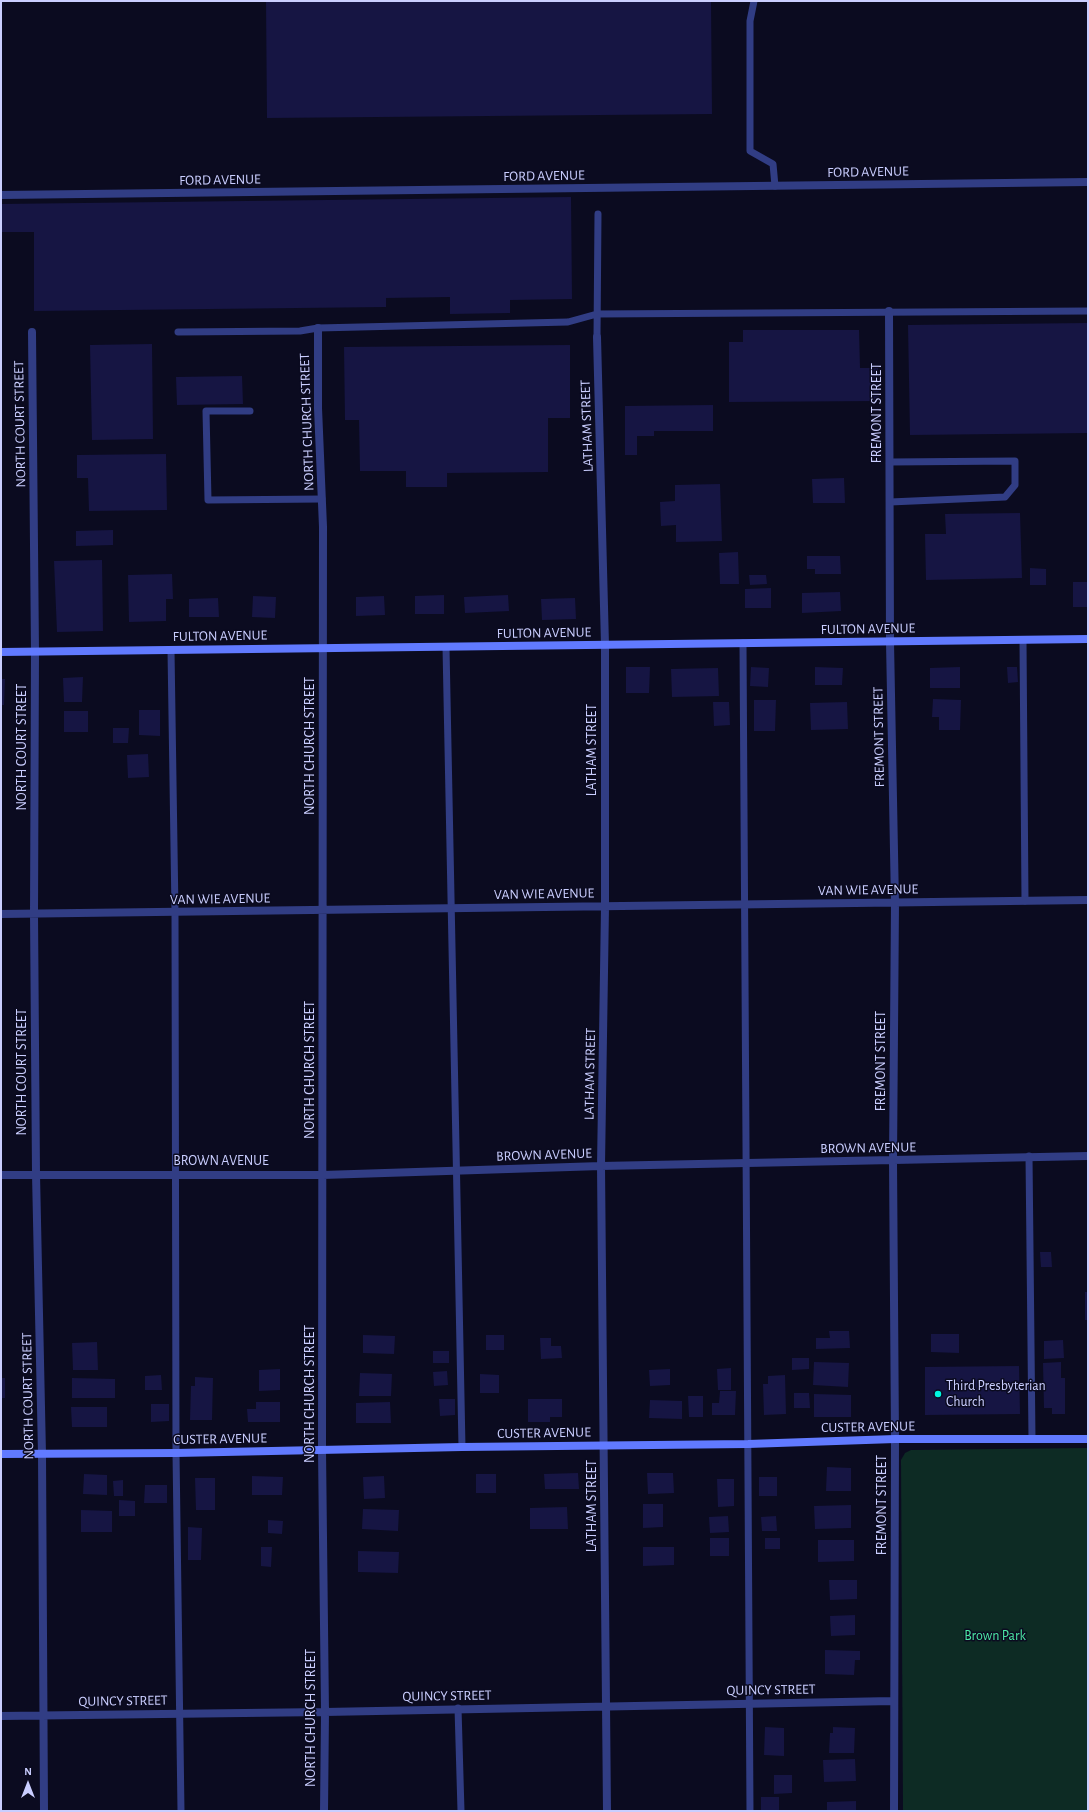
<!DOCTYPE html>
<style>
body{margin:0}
#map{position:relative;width:1089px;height:1812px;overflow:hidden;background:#0b0b20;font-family:"Alegreya Sans",sans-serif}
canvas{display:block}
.frame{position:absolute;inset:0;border:2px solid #caceff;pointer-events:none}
.north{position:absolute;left:8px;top:1764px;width:40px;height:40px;-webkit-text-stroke:3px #0b0b20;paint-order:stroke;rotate:0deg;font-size:11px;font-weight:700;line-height:16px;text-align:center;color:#caceff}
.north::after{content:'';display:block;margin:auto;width:14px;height:18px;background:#caceff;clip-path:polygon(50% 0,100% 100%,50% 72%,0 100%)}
</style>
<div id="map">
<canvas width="1089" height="1812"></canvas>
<div class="frame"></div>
<div class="north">N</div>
</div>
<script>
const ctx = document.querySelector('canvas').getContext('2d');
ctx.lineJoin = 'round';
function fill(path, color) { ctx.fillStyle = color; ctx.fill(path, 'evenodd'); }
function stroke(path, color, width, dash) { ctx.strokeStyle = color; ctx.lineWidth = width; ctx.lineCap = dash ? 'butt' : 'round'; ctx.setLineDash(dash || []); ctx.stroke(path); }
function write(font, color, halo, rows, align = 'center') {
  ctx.font = font + ' "Alegreya Sans",sans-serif'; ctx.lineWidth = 3; ctx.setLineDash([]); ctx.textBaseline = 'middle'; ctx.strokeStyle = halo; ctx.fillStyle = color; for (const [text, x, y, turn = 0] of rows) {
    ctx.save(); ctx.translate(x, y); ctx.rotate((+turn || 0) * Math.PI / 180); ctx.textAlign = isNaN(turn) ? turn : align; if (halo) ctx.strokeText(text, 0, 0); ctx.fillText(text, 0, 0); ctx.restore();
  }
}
const green = new Path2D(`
 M1088 1448V1811H903L901 1460 905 1453 911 1450Z`);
const building = new Path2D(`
 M266 1H711L712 114 267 118Z
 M571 197 572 299 510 300V313L450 314V297L386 298V307L34 311V232H1V204Z
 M1088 323V433L910 435 908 325Z
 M743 330H859L860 368H878L879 401 729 402V342H743Z
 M152 344 153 439 92 440 90 345Z
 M570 345V418H548V472L447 473V487H406V471H360L359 420H345L344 347Z
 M242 376 243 404 177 405 176 377Z
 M713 405V431H654V436H637V455H625V406Z
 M166 454 167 510 89 511 88 478H77V455Z
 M844 478 845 503H813L812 479Z
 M720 484 722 541 676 542V525L661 526 660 502 675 501V485Z
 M1020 513 1022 578 926 580 925 534H946L945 514Z
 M113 530V545L76 546V531Z
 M738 552 739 584H720L719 553Z
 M807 556H840L841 574H815V569H807Z
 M102 560 103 631 57 632 54 561Z
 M1030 568 1046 569V585H1030Z
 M172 574 173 599H166V621L129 622 128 575Z
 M749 575H766L767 584 750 585Z
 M1073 582H1088V607H1073Z
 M771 588V608H745V589Z
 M840 592 841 611 802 613V593Z
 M444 595V614H415V596Z
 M508 595 509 611 465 613 464 597Z
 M253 596 276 597 275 618 252 617Z
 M384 596 385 615 356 616V597Z
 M218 598 219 617H189V599Z
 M575 598 576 619 542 620 541 599Z
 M626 667H650L649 693H626Z
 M751 667 769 668 768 687 750 686Z
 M815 667 843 668 842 685H815Z
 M960 667V688H930V668Z
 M1007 667H1017L1018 682 1008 683Z
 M718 668 719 696 672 697 671 669Z
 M83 677 82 702H64L63 678Z
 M1 679H5L4 705H1Z
 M933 699 961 700 960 730H939V717H932Z
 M754 700H776L775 731H754Z
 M713 702H729L730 725 714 726Z
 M847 702 848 729 811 730 810 703Z
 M139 710H160V736L139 735Z
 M64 711H88V732H64Z
 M113 728H129L128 743H113Z
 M148 754 149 777 128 778 127 755Z
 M1040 1252H1051L1052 1267H1041Z
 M1085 1292H1088V1320H1085Z
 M829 1331H849L850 1348 816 1349V1338H830Z
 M931 1334H959V1353L931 1352Z
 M363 1335 395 1336 394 1354 363 1353Z
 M486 1335H504V1350H486Z
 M540 1338H551V1346H561L562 1358 541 1359Z
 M1063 1340 1064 1358 1044 1359V1341Z
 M97 1342 98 1370H73L72 1343Z
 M433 1351H449V1363H433Z
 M792 1358H809V1369L792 1370Z
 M814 1362 849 1363 848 1387 813 1385Z
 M1061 1362V1378H1065V1414H1052V1408H1044L1043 1363Z
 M1019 1366 1020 1414 925 1415V1367Z
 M731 1368V1390H718L717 1369Z
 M280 1369V1390L259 1391V1370Z
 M670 1369V1385L650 1386 649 1370Z
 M447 1371 448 1385 434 1386 433 1372Z
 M360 1373 392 1374 391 1396H359Z
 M480 1374 499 1375V1393H480Z
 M161 1375 162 1390H145V1376Z
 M785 1375 786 1414 764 1415 763 1384H768V1376Z
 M195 1377 213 1378 212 1420H190L191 1386H195Z
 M1 1378H5V1398H1Z
 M72 1378 115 1379V1398H72Z
 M720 1391H736L735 1415H712V1403H719Z
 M794 1393H809L810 1408H794Z
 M814 1394 851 1395V1417H814Z
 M688 1396H703V1417H689Z
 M439 1399H455V1415L440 1416Z
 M528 1399H562V1417H550V1422H528Z
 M650 1400 682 1401V1419L649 1418Z
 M256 1402H280V1422H248L247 1409H256Z
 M390 1402 391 1423H356V1403Z
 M151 1404H169V1421L151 1422Z
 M71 1407H107V1427H72Z
 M827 1467 851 1468V1491H826Z
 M578 1473 579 1489H545L544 1474Z
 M647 1473H673L674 1493 648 1494Z
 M84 1474 107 1475V1495L83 1494Z
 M476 1474H496V1493H476Z
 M252 1476 283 1477 282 1495H252Z
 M384 1476 385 1498 364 1499 363 1477Z
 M759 1477H777V1496H759Z
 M195 1478H215V1510H196Z
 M717 1479H734V1506L718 1507Z
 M123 1480V1496H114L113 1481Z
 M145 1485H167V1503H144Z
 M119 1500 135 1501V1516H119Z
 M643 1504H663V1527L643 1528Z
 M851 1505V1528L815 1529 814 1506Z
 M567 1507 568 1529H530V1508Z
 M363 1509 399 1510 398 1531 362 1529Z
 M81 1510 112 1511V1532H81Z
 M728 1516 729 1532 710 1533 709 1517Z
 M776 1516 777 1531H762L761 1517Z
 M268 1520 283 1521 282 1534 268 1533Z
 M188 1527 202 1528 201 1560H188Z
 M710 1538H729V1556H710Z
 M765 1538H780V1549H765Z
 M818 1540H854V1561L818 1562Z
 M261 1547H272L271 1567 261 1566Z
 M643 1547H674V1565L643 1566Z
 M358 1551 399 1552 398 1573 358 1572Z
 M829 1580H857V1599L830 1600Z
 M855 1615V1635L831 1636 830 1616Z
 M825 1650 860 1651V1660H855L854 1675 825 1674Z
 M765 1727 784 1728V1756L764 1755Z
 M833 1727 855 1728 854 1753H829L830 1733H833Z
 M855 1759 856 1781 824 1782 823 1760Z
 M774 1775H792V1793L774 1794Z
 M761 1797H779V1811H761Z
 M856 1801V1811H827V1802Z`);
const lane = new Path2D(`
 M754 1 750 21V151L773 164 775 186
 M178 332 300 331 318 328 568 322 597 314 1088 311
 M597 337 598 214
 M250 411H206L208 500 322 499
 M890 502 1005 497 1015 485V461L890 462
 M1023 640 1025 901
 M743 643 750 1811
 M446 647 462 1447
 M171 650 175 912 176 1453 181 1811
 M1029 1156 1032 1439
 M458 1708 461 1811`);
const street = new Path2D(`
 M1 195 1088 182
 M889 311 890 642 895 903 893 1161 895 1439 894 1811
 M318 328V408L323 527 322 1450 325 1712 324 1811
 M32 332 35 652 34 914 36 1174 42 1454 44 1811
 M597 337 605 645V907L601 1166 607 1811
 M1 914 1088 900
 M1 1175H323L601 1166 1088 1156
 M1 1716 325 1712 893 1701`);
const secondary = new Path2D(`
 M1 652 1088 639
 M1 1454 176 1453 462 1447 748 1444 895 1439H1088`);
const markers = [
 [938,1394,4,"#00f5e1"]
];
const streetNames = [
 ["FORD AVENUE",868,172,-1],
 ["FORD AVENUE",544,176,-1],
 ["FORD AVENUE",220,180,-1],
 ["FREMONT STREET",877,413,-90],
 ["NORTH CHURCH STREET",307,422,-92],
 ["NORTH COURT STREET",20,424,-91],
 ["LATHAM STREET",587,426,-92],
 ["FULTON AVENUE",868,629,-1],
 ["FULTON AVENUE",544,633,-1],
 ["FULTON AVENUE",220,636,-1],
 ["FREMONT STREET",879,737,-91],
 ["NORTH CHURCH STREET",310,746,-90],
 ["NORTH COURT STREET",22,747,-90],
 ["LATHAM STREET",592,750,-90],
 ["VAN WIE AVENUE",868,890,-1],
 ["VAN WIE AVENUE",544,894,-1],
 ["VAN WIE AVENUE",220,899,-1],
 ["FREMONT STREET",881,1061,-90],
 ["NORTH CHURCH STREET",310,1070,-90],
 ["NORTH COURT STREET",22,1072,-90],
 ["LATHAM STREET",590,1074,-89],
 ["BROWN AVENUE",868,1148,-1],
 ["BROWN AVENUE",544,1155,-2],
 ["BROWN AVENUE",221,1161],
 ["NORTH CHURCH STREET",310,1394,-90],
 ["NORTH COURT STREET",28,1396,-91],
 ["CUSTER AVENUE",868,1427,-1],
 ["CUSTER AVENUE",544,1433,-1],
 ["CUSTER AVENUE",220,1439,-1],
 ["FREMONT STREET",882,1505,-90],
 ["LATHAM STREET",592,1506,-90],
 ["QUINCY STREET",771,1690,-1],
 ["QUINCY STREET",447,1696,-1],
 ["QUINCY STREET",123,1701,-1],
 ["NORTH CHURCH STREET",311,1718,-90]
];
const poiNames = [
 ["Third Presbyterian",946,1386],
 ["Church",946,1402]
];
const parkNames = [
 ["Brown Park",995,1636]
];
fill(green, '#0d2b24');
fill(building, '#161543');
stroke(lane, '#313d84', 7);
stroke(street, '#313d84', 8);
stroke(secondary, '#617aff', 8);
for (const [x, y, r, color] of markers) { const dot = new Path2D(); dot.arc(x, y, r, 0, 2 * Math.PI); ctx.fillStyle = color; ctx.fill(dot); stroke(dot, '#0b0b20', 1.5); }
write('14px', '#caceff', '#0b0b20', streetNames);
write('14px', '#caceff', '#0b0b20', poiNames, 'left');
write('14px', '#4ce9a5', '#0b0b20', parkNames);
</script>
